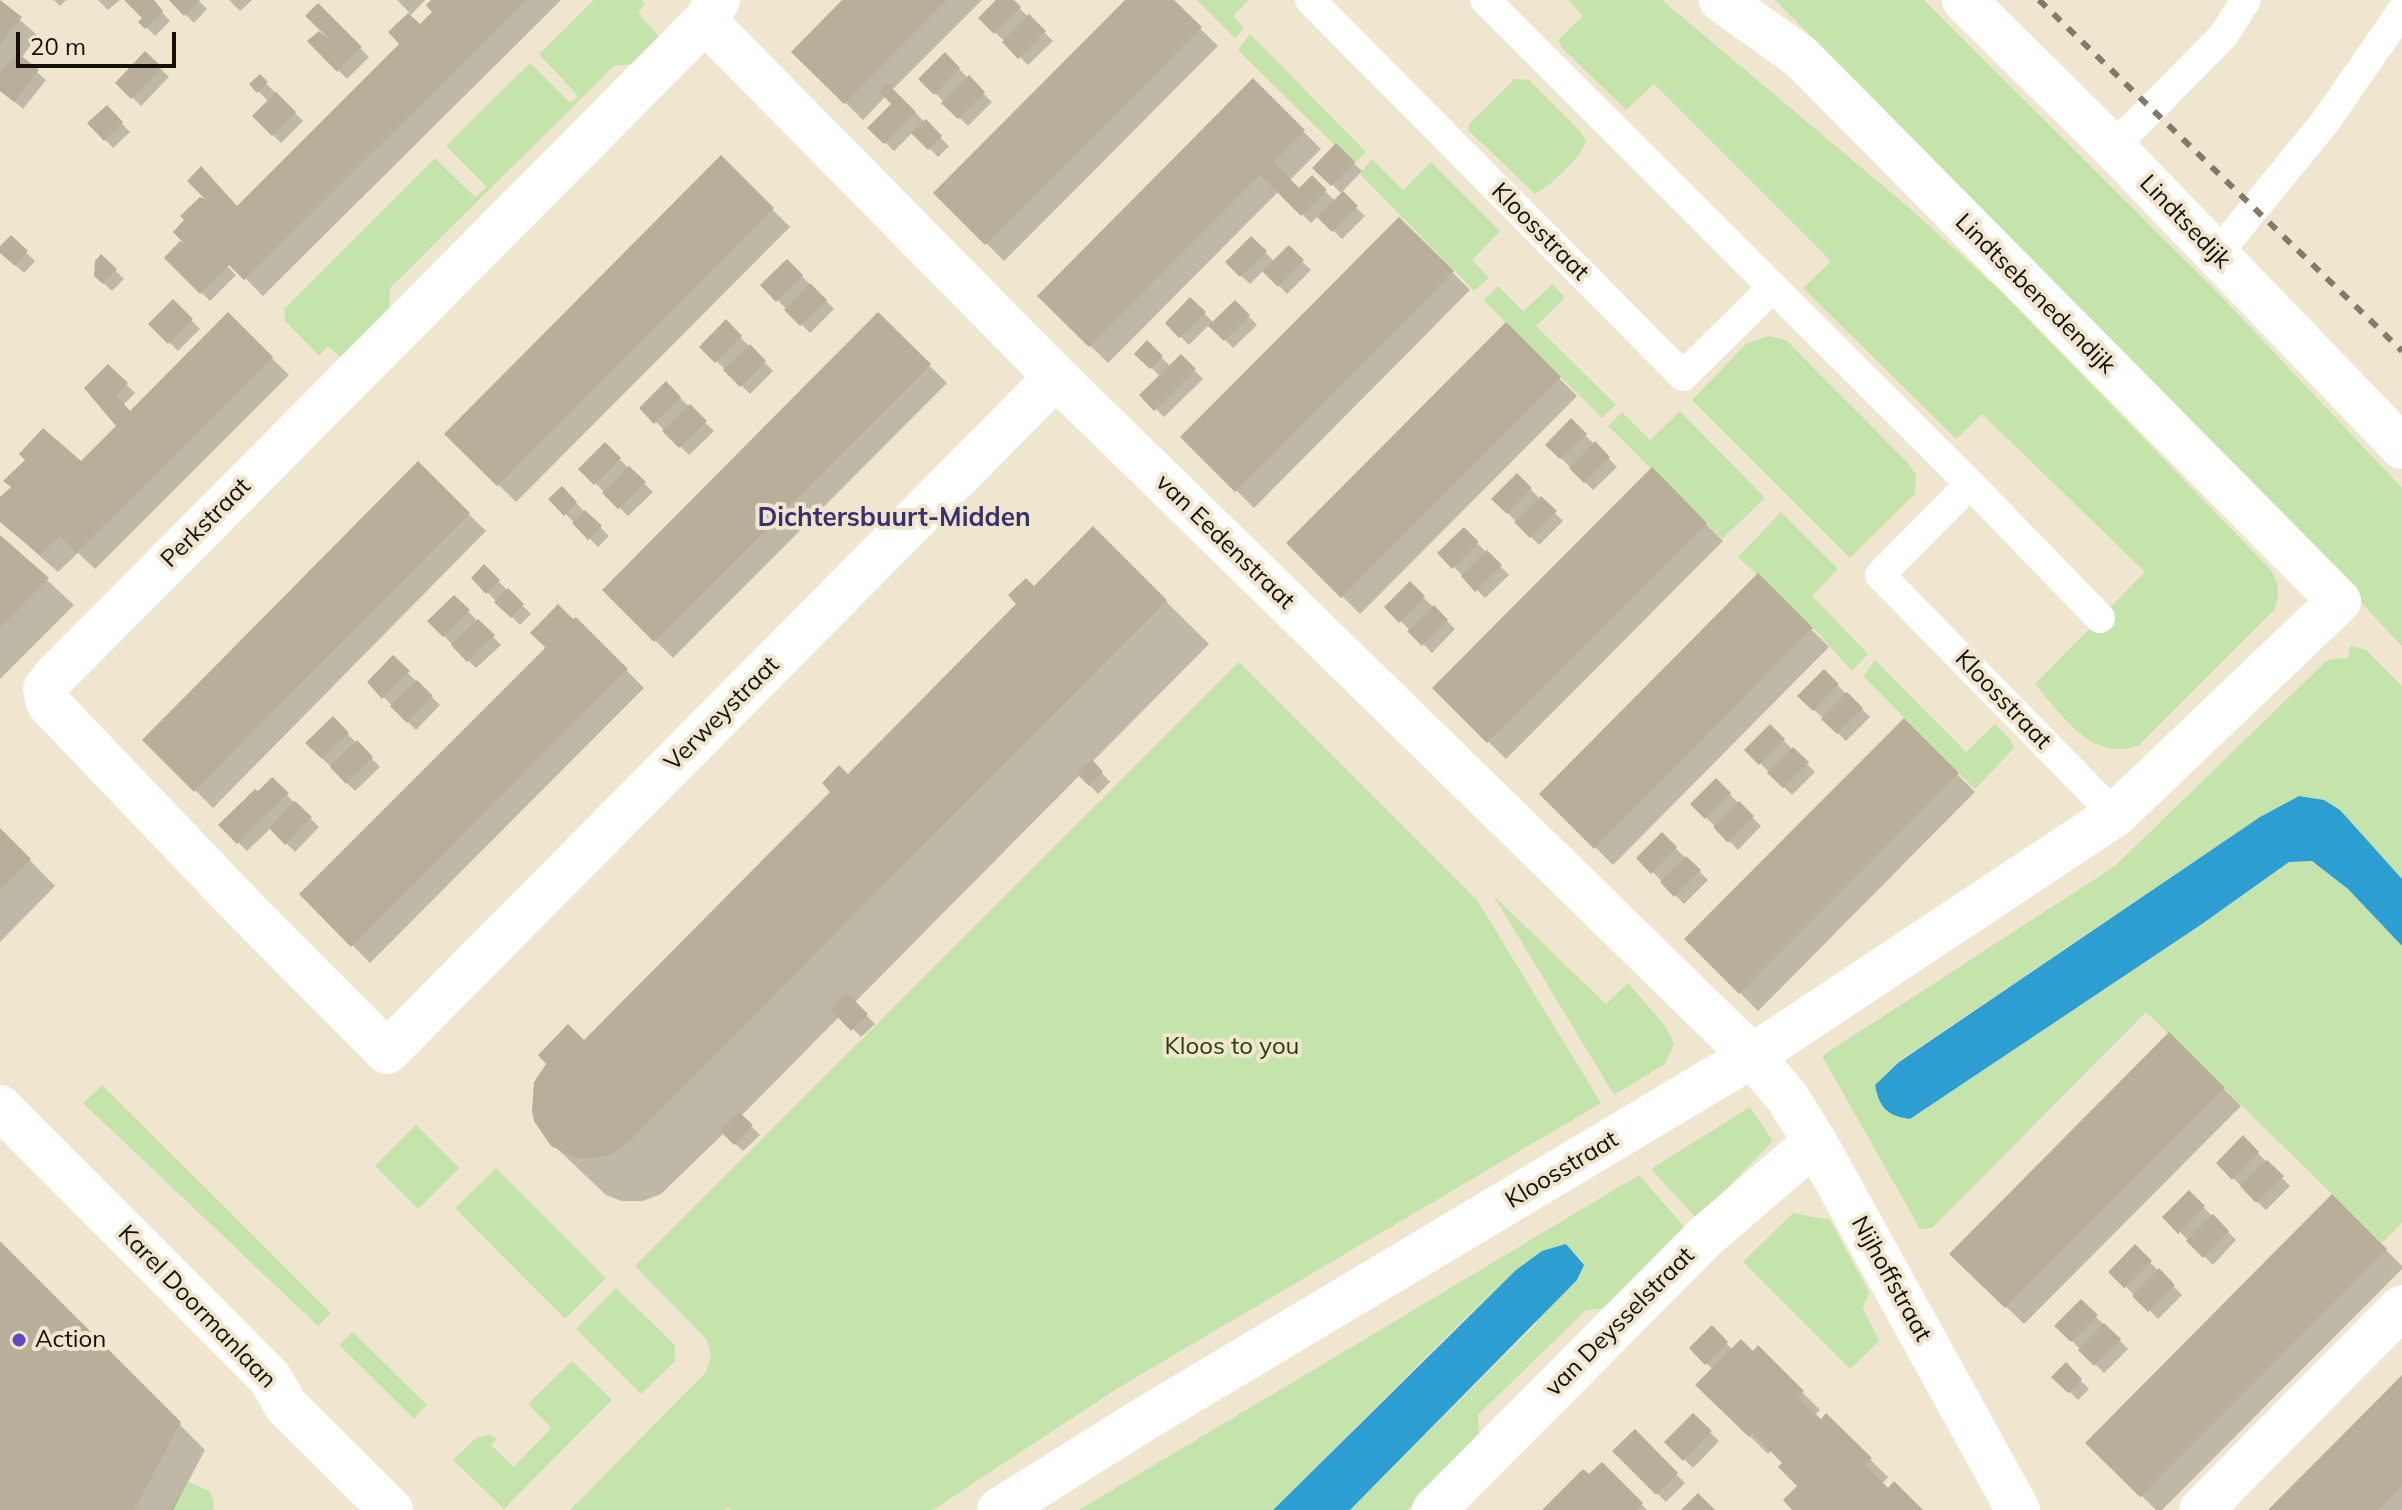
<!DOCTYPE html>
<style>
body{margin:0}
#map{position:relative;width:2402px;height:1510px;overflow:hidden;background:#f0e6d0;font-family:Mulish,sans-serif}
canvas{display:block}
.scale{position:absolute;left:16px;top:32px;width:160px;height:36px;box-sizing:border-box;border:4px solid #141109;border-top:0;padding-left:10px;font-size:24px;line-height:28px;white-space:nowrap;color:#141109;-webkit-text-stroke:6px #f0e6d0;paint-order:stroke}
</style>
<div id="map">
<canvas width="2402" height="1510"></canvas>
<div class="scale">20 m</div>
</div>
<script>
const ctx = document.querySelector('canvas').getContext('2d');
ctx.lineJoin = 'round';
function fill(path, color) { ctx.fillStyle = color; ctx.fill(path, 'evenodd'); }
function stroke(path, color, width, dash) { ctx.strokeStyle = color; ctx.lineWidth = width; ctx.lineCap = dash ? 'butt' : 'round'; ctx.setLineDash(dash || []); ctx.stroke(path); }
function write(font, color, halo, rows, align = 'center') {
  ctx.font = font + ' Mulish,sans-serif'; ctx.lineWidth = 8; ctx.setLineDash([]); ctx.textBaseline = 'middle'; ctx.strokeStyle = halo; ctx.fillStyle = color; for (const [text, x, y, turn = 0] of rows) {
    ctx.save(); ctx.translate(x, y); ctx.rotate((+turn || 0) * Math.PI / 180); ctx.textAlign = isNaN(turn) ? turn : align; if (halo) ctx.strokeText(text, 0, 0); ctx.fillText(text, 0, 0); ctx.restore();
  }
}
const green = new Path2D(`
 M594 0H641L645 4 638 13 661 39 634 64 614 66 390 288 389 310 340 357 328 346 319 356 285 321 284 309 435 158 475 197 487 187 446 146 530 63 570 103 578 96 539 54Z
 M1197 0H1249L1233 16 1244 28 1235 38Z
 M1568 0H1662L1913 211 2003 293 2270 569C2279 583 2281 594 2274 610L2139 745C2091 763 2062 715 2035 684L2145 572 1982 414 1956 439 1803 288 1831 261 1654 84 1626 110 1562 48 1558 40 1583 16Z
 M1775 0H1924L2218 293 2402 488V646L2154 383Z
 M1250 34 1366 152 1354 164 1238 50Z
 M1515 79 1529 80 1581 132 1586 141C1583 156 1549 187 1535 194L1468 130 1470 123Z
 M1372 159 1403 190 1431 162 1500 231 1472 260 1489 278 1474 291 1360 174Z
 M1553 284 1565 298 1536 326 1616 405 1602 418 1483 300 1498 286 1523 311Z
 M1769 336 1786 340 1909 464 1916 475 1915 494 1850 558 1692 400 1746 344Z
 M1680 411 1765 498 1722 539 1608 426 1622 412 1650 440Z
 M1781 512 1838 569 1812 596 1868 654 1852 671 1813 628 1738 557Z
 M2350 646 2366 650 2402 686V879L2384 860 2299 796 2260 817 1899 1061 1875 1085 1877 1096 1910 1119 2202 924 2289 862 2312 861 2348 889 2402 946V1223L2382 1243 2146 1012 1932 1228 1920 1229 1822 1056 2115 866 2324 663 2330 659 2348 658Z
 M1875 660 1966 752 1995 724 2010 739 2014 748 1975 789 1863 676Z
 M1239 662 1477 900 1601 1103 1118 1388 933 1510H731L728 1507 725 1510H570L706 1372 711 1355 707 1340 635 1266Z
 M1493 895 1606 1004 1628 983 1666 1027 1674 1044 1665 1064 1614 1095Z
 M102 1085 331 1313 318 1326 83 1103Z
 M1750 1107 1773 1141 1697 1219 1651 1169Z
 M416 1125 459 1168 418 1209 375 1166Z
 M496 1168 606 1278 565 1319 455 1208Z
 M1639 1175 1686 1229 1606 1308 1586 1310 1478 1415 1479 1437 1407 1510H1350L1537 1323 1542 1251 1516 1270 1452 1331 1273 1510H1079Z
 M1793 1213 1830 1220 1869 1292 1863 1308 1879 1341 1850 1369 1743 1262Z
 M616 1288 675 1345V1361L641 1394 576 1329Z
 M353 1332 427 1405 414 1419 339 1345Z
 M572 1361 612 1400 504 1509 453 1460 476 1438 490 1435 497 1439 491 1445 514 1467 551 1428 528 1404Z
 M188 1482 210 1491 214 1503 213 1510H171Z`);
const water = new Path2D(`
 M2299 796 2324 800 2340 810 2402 879V946L2348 889 2312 861 2289 862 2202 924 1910 1119C1887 1116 1879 1107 1875 1085L1899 1062 2260 817Z
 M1566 1244 1584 1265 1577 1280 1350 1510H1273L1516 1270 1542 1251Z`);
const shadow = new Path2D(`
 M54 0H66L60 6Z
 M98 0H120L108 10Z
 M127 0H151L170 21 155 36 141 22 145 18Z
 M171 0H198L207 9 194 23Z
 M229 0H252L240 11Z
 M397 0H425L409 17 420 27 435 12 434 0H561L263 296 224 257 221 260 236 275 210 301 166 258 184 240 211 203 201 169 238 207 402 44 391 32 410 13Z
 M845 0H982L892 90 949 146 938 157 913 132 894 151 870 128 893 102 886 96 863 120 794 52Z
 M998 0H1011L1053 41 1028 65 981 18Z
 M1128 0H1171L1218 46 1004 261 936 193Z
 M0 2 38 36 21 58 46 80 23 109 0 89Z
 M318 6 369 57 347 79 310 41 333 44Z
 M145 54 169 77 141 106 118 83Z
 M945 55 992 102 968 126 921 79Z
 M260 77 303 121 281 143 254 116 269 102 252 85Z
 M1253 81 1321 149 1289 181 1299 191 1312 178 1335 201 1342 194 1315 168 1336 146 1362 171 1341 193 1365 216 1342 239 1318 216 1311 223 1279 191 1108 363 1040 296Z
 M107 108 130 132 113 148 90 123Z
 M721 158 790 227 516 502 447 434Z
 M1399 219 1470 290 1254 508 1183 437Z
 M11 238 35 261 24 273 0 251Z
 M1251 238 1275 262 1289 248 1311 270 1287 294 1264 270 1250 284 1227 262Z
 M102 257 124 279 112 291 96 276Z
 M787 261 834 309 810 333 763 285Z
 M1190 300 1214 323 1235 302 1257 325 1233 348 1210 324 1189 345 1167 323Z
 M173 302 200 329 178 351 151 324Z
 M228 315 289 375 95 569 78 553 58 572 0 521V500L81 463 119 426 108 366 135 393 123 405 131 413Z
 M878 315 947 383 673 658 604 590Z
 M726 322 773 371 750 394 702 347Z
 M1506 325 1577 396 1360 614 1289 543Z
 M1147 343 1171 367 1181 357 1203 379 1164 417 1142 395 1161 377 1137 354Z
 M666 384 714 431 689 455 642 408Z
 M1571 421 1617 467 1593 490 1548 445Z
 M605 445 653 492 628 516 581 469Z
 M418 464 486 531 213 808 145 740Z
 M1652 470 1723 541 1506 759 1434 688Z
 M1517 476 1563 521 1539 545 1494 499Z
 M562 489 609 536 598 547 551 499Z
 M1093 529 1209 644 1092 762 1110 782 1098 794 1080 775 854 1003 875 1024 861 1037 840 1016 741 1116 760 1135 743 1151 724 1133 661 1194 643 1201H621L606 1195 546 1138 585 1043Z
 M1464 530 1509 575 1485 598 1440 553Z
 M0 537 74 605 0 679Z
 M484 567 531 614 520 625 473 578Z
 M1758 576 1829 647 1613 865 1542 794Z
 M1410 584 1455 629 1432 653 1387 607Z
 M454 597 501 645 476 668 429 621Z
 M576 619 644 688 370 963 302 894Z
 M393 658 440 705 416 730 369 682Z
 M1824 672 1870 717 1846 741 1800 696Z
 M333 719 380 767 355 791 308 744Z
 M1904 721 1975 792 1758 1011 1687 939Z
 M1770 727 1815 772 1792 795 1747 750Z
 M272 780 319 827 295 852 271 828 247 851 221 825Z
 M1716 780 1761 826 1738 850 1693 804Z
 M0 830 55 886 0 942Z
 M1662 835 1708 880 1684 904 1639 858Z
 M2169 1035 2241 1106 2024 1324 1952 1254Z
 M2243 1138 2290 1186 2266 1210 2233 1178Z
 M2189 1193 2236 1240 2213 1265 2165 1217Z
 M2332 1196 2402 1266V1269L2162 1510H2156L2088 1443Z
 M0 1244 205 1450 173 1510H0Z
 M2135 1247 2182 1295 2158 1319 2111 1272Z
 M2081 1302 2128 1349 2104 1373 2057 1326Z
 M1711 1328 1733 1350 1753 1353 1758 1348 1820 1410 1814 1416 1821 1422 1826 1416 1888 1477 1882 1484 1920 1510H1795L1800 1486 1785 1463 1772 1450 1768 1454 1698 1385 1713 1370 1692 1348Z
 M2066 1365 2089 1389 2078 1400 2054 1377Z
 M2402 1378V1510H2271Z
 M1693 1416 1719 1441 1693 1468 1667 1442Z
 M1635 1432 1685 1483 1666 1502 1615 1451Z
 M1602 1464 1647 1510H1545L1589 1477Z`);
const building = new Path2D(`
 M0 0 22 17 0 45Z
 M124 0H154L163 11 145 29 138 22 142 18Z
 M169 0H200L184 16Z
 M431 0H526L244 280 229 265 200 294 164 258 180 241 188 248 173 232 184 220 180 216 200 197 205 199 187 181 201 166 237 206 399 44 388 32 408 13 420 24 432 12 426 5Z
 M842 0H947L844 104 791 52Z
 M996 0H1014L1021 7 994 34 978 18Z
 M1125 0H1174L1202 27 985 245 933 193Z
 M318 3 362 47 337 72 307 41 319 31 329 39 305 16Z
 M1029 14 1046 31 1018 59 1002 42Z
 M145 51 162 67 131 99 115 83Z
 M17 52 39 70 14 102 0 91V73Z
 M945 52 960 68 934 95 918 79Z
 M260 74 268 82 257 93 249 84Z
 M969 75 985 92 958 119 941 103Z
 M1253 78 1305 130 1274 162 1299 188 1312 175 1327 190 1301 216 1260 175 1089 347 1037 296Z
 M887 83 916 112 884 144 867 128 891 104 879 91Z
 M276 92 296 112 272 136 252 116Z
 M107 105 123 122 104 141 87 123Z
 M926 119 942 136 928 150 911 133Z
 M1336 143 1355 162 1331 186 1312 168Z
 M721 155 774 208 497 486 444 434Z
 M1343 191 1358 206 1332 232 1317 217Z
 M1399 217 1454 271 1235 492 1180 437Z
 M11 235 28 251 15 266 0 253V246Z
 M1251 236 1267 251 1240 277 1225 262Z
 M1289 245 1304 260 1278 287 1262 271Z
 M101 254 117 269 103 284 94 276 95 261Z
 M787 259 803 275 776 302 760 285Z
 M810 283 827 300 800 326 784 310Z
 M1190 297 1206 312 1179 338 1165 323Z
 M173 299 193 319 168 344 148 324Z
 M1235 300 1250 315 1224 341 1208 326Z
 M228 312 273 357 76 553 60 536 40 555 0 522V497L11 487 3 481 25 460 19 454 43 428 81 461 116 426 84 388 108 364 128 383 116 395 130 411Z
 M878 312 931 364 654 642 602 590Z
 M726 319 742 336 715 363 699 347Z
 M1506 322 1561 377 1341 598 1286 543Z
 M1147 340 1163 356 1150 369 1134 354Z
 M750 344 766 361 740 387 723 370Z
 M1181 354 1196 369 1154 411 1139 395Z
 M666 381 681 397 654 424 639 408Z
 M690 404 707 421 679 448 662 431Z
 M1571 418 1587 434 1560 459 1545 445Z
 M1595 441 1610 457 1584 483 1569 468Z
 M605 442 621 458 594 485 578 469Z
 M418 461 470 513 194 792 142 740Z
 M629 466 646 482 618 509 602 493Z
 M1652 467 1707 523 1487 743 1432 688Z
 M1517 473 1532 488 1507 514 1491 499Z
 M562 486 577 502 564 516 548 499Z
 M1541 496 1557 511 1530 538 1514 522Z
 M585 510 602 526 588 540 572 523Z
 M1093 526 1167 600 626 1145 609 1155 587 1159 576 1158 551 1146 534 1121 532 1111 534 1082 546 1064 538 1055 568 1024 584 1040 830 792 822 783 839 765 848 774 1016 604 1008 595 1026 578 1034 586Z
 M1464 527 1479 542 1452 569 1437 553Z
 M0 535 49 578 0 628Z
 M1487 550 1502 565 1475 592 1461 576Z
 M484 564 500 580 486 594 471 578Z
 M1758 573 1813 628 1594 849 1539 794Z
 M1410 581 1425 596 1399 623 1384 607Z
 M508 588 524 604 511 618 494 602Z
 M454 595 470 610 443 637 427 621Z
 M558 604 573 619 576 617 628 669 351 947 299 894 544 649 545 647 530 633Z
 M1434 605 1448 620 1422 646 1407 631Z
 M478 619 495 635 467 662 451 645Z
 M393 655 410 671 382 699 367 682Z
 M1824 669 1839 684 1813 711 1797 696Z
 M417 680 433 696 407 723 390 706Z
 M1847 692 1863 708 1837 734 1821 719Z
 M333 716 349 733 322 759 305 743Z
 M1904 718 1959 773 1739 994 1684 939Z
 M1770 724 1785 739 1759 765 1744 750Z
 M357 740 373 757 346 784 330 767Z
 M1793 747 1809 762 1783 788 1767 773Z
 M1092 759 1103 772 1089 786 1077 774Z
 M272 777 289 793 237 844 218 825 255 789 258 791Z
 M1716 778 1731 793 1705 819 1690 804Z
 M295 801 312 817 285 845 269 828Z
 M1739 801 1754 816 1728 843 1713 827Z
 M0 828 31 859 0 890Z
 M1662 832 1677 847 1651 874 1636 858Z
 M1686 856 1701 870 1674 897 1660 882Z
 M846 992 868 1014 851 1031 830 1009Z
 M2169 1032 2225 1088 2005 1308 1949 1254Z
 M739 1112 753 1125 734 1145 720 1131Z
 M2243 1135 2259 1152 2232 1180 2216 1163Z
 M2267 1160 2284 1176 2256 1203 2240 1186Z
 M2189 1190 2205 1206 2178 1234 2162 1217Z
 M2332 1194 2387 1249 2140 1497 2085 1443Z
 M2213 1214 2229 1231 2203 1258 2186 1241Z
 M0 1241 181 1422 134 1510H0Z
 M2135 1244 2152 1261 2124 1288 2108 1272Z
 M2159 1268 2175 1285 2148 1312 2132 1296Z
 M2081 1299 2098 1315 2071 1342 2054 1326Z
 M2104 1323 2121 1339 2094 1366 2078 1350Z
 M1712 1325 1728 1342 1705 1365 1689 1348Z
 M1741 1339 1753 1351 1758 1345 1804 1391 1798 1397 1809 1408 1821 1419 1826 1413 1872 1458 1866 1465 1888 1488 1894 1481 1923 1510H1792L1783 1500 1797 1486 1778 1467 1782 1463 1753 1433 1749 1437 1695 1385Z
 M2066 1362 2082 1379 2068 1393 2051 1377Z
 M2402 1375V1487L2379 1510H2268Z
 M1693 1413 1712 1431 1683 1461 1664 1442Z
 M1635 1429 1678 1473 1656 1495 1612 1451Z
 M1602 1462 1643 1503 1636 1510H1542L1583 1469 1589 1474Z
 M1698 1493 1715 1510H1681Z`);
const service = new Path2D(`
 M1310 0 1683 376 1772 288
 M1485 0 1970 484 2100 618
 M2113 147 2223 36 2246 0
 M2217 254 2325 122 2402 11
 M1970 484 1880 575 2115 815`);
const minor = new Path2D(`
 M718 0 705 21 53 678 45 689 48 703 242 906 387 1052 1056 377
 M705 21 1056 377 1752 1056 1787 1097 1815 1142 2018 1510
 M999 1510 1146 1418 1752 1056 2115 815 2339 601 1801 57 1721 0
 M1434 1510 1705 1237 1815 1142
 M2201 1510 2402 1307`);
const tertiary = new Path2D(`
 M0 1107 270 1378 286 1406 391 1510`);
const secondary = new Path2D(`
 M1964 0 2113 147 2402 447`);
const rail = new Path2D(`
 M2039 0 2402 351`);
const markers = [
 [19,1340,8,"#5f49c1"]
];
const streetNames = [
 ["Lindtsedijk",2185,222,46],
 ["Kloosstraat",1540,232,45],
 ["Lindtsebenedendijk",2035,294,45],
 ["Perkstraat",206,523,-45],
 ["van Eedenstraat",1225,542,44],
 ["Kloosstraat",2003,700,46],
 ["Verweystraat",722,714,-45],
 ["Kloosstraat",1562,1170,-31],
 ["Nijhoffstraat",1891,1279,61],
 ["Karel Doormanlaan",197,1307,46],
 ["van Deysselstraat",1620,1322,-45]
];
const parkNames = [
 ["Kloos to you",1232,1047]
];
const poiNames = [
 ["Action",35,1340]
];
const neighbourhoodNames = [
 ["Dichtersbuurt-Midden",894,518]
];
fill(green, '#c5e4ac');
fill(water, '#2d9ed2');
fill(shadow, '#0003');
fill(building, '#b8ae9a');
stroke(service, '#fff', 30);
stroke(minor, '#fff', 44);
stroke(tertiary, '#fff', 44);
stroke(secondary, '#fff', 44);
stroke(rail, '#817a6b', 6, [10, 10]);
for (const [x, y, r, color] of markers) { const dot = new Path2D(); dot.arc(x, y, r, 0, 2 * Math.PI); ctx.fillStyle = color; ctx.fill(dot); stroke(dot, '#f0e6d0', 3); }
write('24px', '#141109', '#f0e6d0', streetNames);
write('24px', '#264101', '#f0e6d0', parkNames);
write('24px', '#141109', '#f0e6d0', poiNames, 'left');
write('bold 26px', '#39316d', '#f0e6d0', neighbourhoodNames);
</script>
